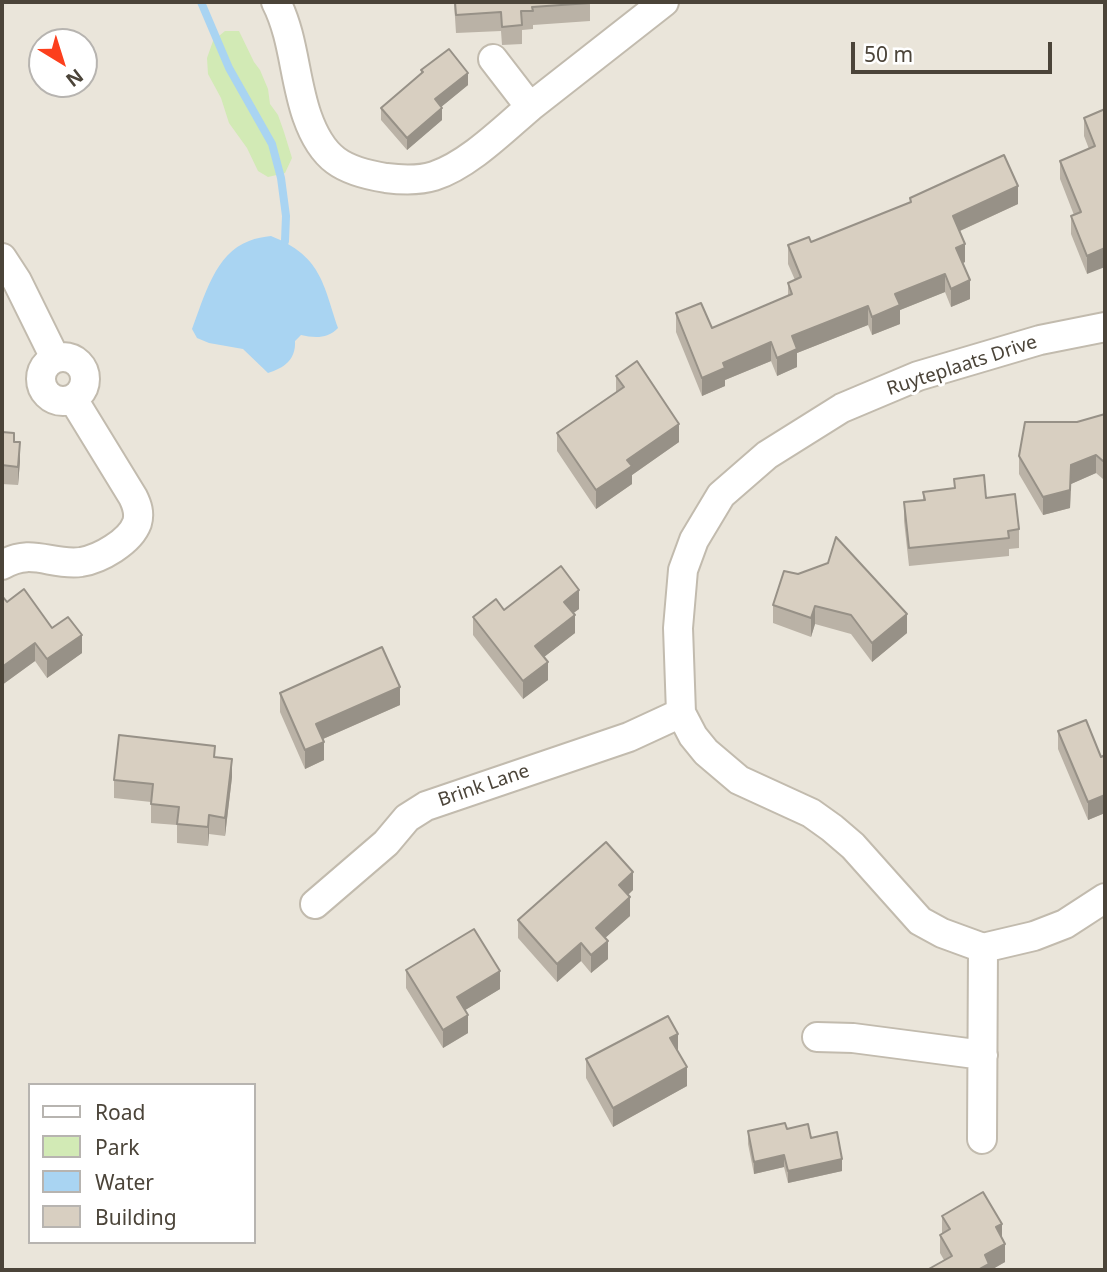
<!DOCTYPE html>
<style>
body{margin:0}
#map{position:relative;width:1107px;height:1272px;overflow:hidden;background:#f6f3ec;font-family:"Noto Sans",sans-serif}
canvas{display:block}
.frame{position:absolute;inset:0;border:4px solid #4b4439;pointer-events:none}
.legend{position:absolute;left:28px;top:1083px;width:228px;height:161px;box-sizing:border-box;background:#fff;border:2px solid #b7b4b0;margin:0;padding:9px 12px;list-style:none;font-size:21px;color:#4b4439}
.legend li{display:flex;align-items:center;gap:14px;height:35px}
.legend b{width:35px;border:2px solid #b7b4b0}
.north{position:absolute;left:28px;top:28px;width:70px;height:70px;box-sizing:border-box;background:#fff;border:2px solid #b7b4b0;border-radius:50%;rotate:142deg;font-size:19px;font-weight:700;line-height:28px;text-align:center;color:#4b4439}
.north::after{content:'';display:block;margin:auto;width:24px;height:32px;background:#fc3f1d;clip-path:polygon(50% 0,100% 100%,50% 72%,0 100%)}
.scale{position:absolute;left:851px;top:42px;width:201px;height:32px;box-sizing:border-box;border:4px solid #4b4439;border-top:0;padding-left:9px;font-size:21px;line-height:24px;white-space:nowrap;color:#4b4439;-webkit-text-stroke:5px #fff;paint-order:stroke}
</style>
<div id="map">
<canvas width="1107" height="1272"></canvas>
<div class="frame"></div>
<ul class="legend">
<li><b style="height:9px;background:#fff"></b>Road</li>
<li><b style="height:19px;background:#d2eab5"></b>Park</li>
<li><b style="height:19px;background:#a9d4f2"></b>Water</li>
<li><b style="height:19px;background:#d8cfc1"></b>Building</li>
</ul>
<div class="north">N</div>
<div class="scale">50 m</div>
</div>
<script>
const ctx = document.querySelector('canvas').getContext('2d');
ctx.lineJoin = 'round';
function fill(path, color) { ctx.fillStyle = color; ctx.fill(path, 'evenodd'); }
function stroke(path, color, width, dash) { ctx.strokeStyle = color; ctx.lineWidth = width; ctx.lineCap = dash ? 'butt' : 'round'; ctx.setLineDash(dash || []); ctx.stroke(path); }
function write(font, color, halo, rows, align = 'center') {
  ctx.font = font + ' "Noto Sans",sans-serif'; ctx.lineWidth = 6; ctx.setLineDash([]); ctx.textBaseline = 'middle'; ctx.strokeStyle = halo; ctx.fillStyle = color; for (const [text, x, y, turn = 0] of rows) {
    ctx.save(); ctx.translate(x, y); ctx.rotate((+turn || 0) * Math.PI / 180); ctx.textAlign = isNaN(turn) ? turn : align; if (halo) ctx.strokeText(text, 0, 0); ctx.fillText(text, 0, 0); ctx.restore();
  }
}
const residential = new Path2D(`
 M2 2H1105V1270H2ZM42 42H84V84H42ZM30 1085H254V1242H30Z`);
const green = new Path2D(`
 M225 31H239L254 62 260 70 268 89 270 104 278 115 284 132 292 158 285 173 268 177 258 171 247 148 229 123 221 98 208 74 207 58 213 41Z`);
const water = new Path2D(`
 M271 236C321 256 323 283 338 328 328 339 314 338 301 335L295 341C296 360 284 368 268 373L243 349 209 343 197 338 192 329C204 298 215 253 249 241 256 238 264 237 271 236Z`);
const stream = new Path2D(`
 M201 2 229 68 272 144 281 178 286 216 285 241`);
const minor = new Path2D(`
 M276 2C294 37 294 79 307 116 322 159 342 171 386 178 402 180 418 181 434 176 468 165 503 130 530 107L493 59
 M530 107 664 2
 M2 258 17 281 55 358
 M1105 327 1040 340 918 376 842 408 767 455 721 495 694 540 683 570 678 628 681 713 693 736 706 752 739 780 811 813 832 828 853 846 920 921 942 933 983 948 1034 936 1065 924 1105 898
 M41 379a22 22 0 1 1 44 0a22 22 0 1 1-44 0Z
 M2 565C32 547 51 566 81 562 100 559 130 542 137 523 140 513 137 505 133 497L73 399
 M315 904 386 843 407 818 426 806 629 737 681 713
 M817 1037 853 1038 983 1055
 M982 1139 983 948`);
const wall = new Path2D(`
 M454 2H590V21L533 25V29L522 30V44L502 45 501 31 456 33Z
 M421 70 468 85 441 107 442 120 407 150 381 120V108L421 74Z
 M1105 109 1087 274 1071 234V216L1074 215 1060 179V161L1089 149 1084 136V118Z
 M910 198 1018 204 960 231 965 262 963 263 970 299 951 307 945 292 900 310V324L872 335 868 325 797 353V367L777 376 771 361 725 380V386L702 396 676 332V313L712 328 788 296V283L795 280 788 264V245L811 242 910 202Z
 M616 376 679 442 632 475V484L596 509 557 451V433L616 393Z
 M1105 414 1103 479 1096 473 1071 484 1070 508 1043 515 1019 474V456L1077 422Z
 M2 432 14 442 20 461 18 485 2 484Z
 M954 479 986 498 1019 529V548L1009 549V556L909 566 904 521V502L923 500V492L954 488Z
 M784 571 907 633 872 662 851 634 815 624 811 637 773 623V605Z
 M2 598 52 628 82 653 47 678 35 661 2 685Z
 M579 609 573 613 575 633 544 657 548 680 523 699 473 635V617L504 610Z
 M280 693 400 705 323 739 324 760 305 769 280 712Z
 M1058 731 1101 757 1105 755V813L1088 820 1058 749Z
 M215 757 232 777 225 836 209 834 208 846 177 843V825L151 823V802L114 798V780Z
 M633 890 628 895 630 916 605 938 608 959 591 973 581 961 557 982 518 938V920Z
 M406 970 500 989 465 1010 468 1033 443 1048 406 988Z
 M586 1059 687 1086 613 1127 586 1078Z
 M787 1129 811 1138 842 1171 788 1183 784 1167 754 1174 748 1144V1131Z
 M942 1216 1002 1238 1005 1262 991 1270H927L944 1260 940 1253V1235L942 1233Z`);
const shadedWall = new Path2D(`
 M468 73V85L435 112V99Z
 M442 108V120L407 150V138Z
 M1018 186V204L953 234V216Z
 M965 244V262L956 266V248Z
 M1105 248V267L1087 274V256Z
 M945 274V292L900 310V324L872 335V317L895 294Z
 M970 280V299L951 307V289Z
 M868 306V325L797 353V367L777 376V358L792 336Z
 M771 342V361L725 380V386L702 396V378L723 363Z
 M679 424V442L632 475V484L596 509V490L627 460Z
 M20 442V461L18 485V467Z
 M1096 455V473L1071 484 1070 508 1043 515V497L1071 465Z
 M1105 459V478L1103 479V461Z
 M579 590V609L564 620V602Z
 M815 606V624L811 637V618Z
 M907 614V633L872 662V643Z
 M575 615V633L535 664V646Z
 M82 635V653L47 678V659Z
 M35 643V661L2 685V667Z
 M548 662V680L523 699V681Z
 M400 687V705L316 742V724Z
 M324 742V760L305 769V750Z
 M232 759V777L225 836V818Z
 M1105 795V813L1088 820V802Z
 M209 815V834L208 846V827Z
 M633 872V890L619 903V885Z
 M630 897V916L596 946V928Z
 M608 941V959L591 973V955Z
 M581 943V961L557 982V964Z
 M500 971V989L457 1015V997Z
 M468 1015V1033L443 1048V1030Z
 M678 1034V1052L670 1038Z
 M687 1067V1086L613 1127V1108Z
 M784 1155V1167L754 1174V1162Z
 M842 1159V1171L788 1183V1171Z
 M1002 1224V1242L996 1227Z
 M1005 1244V1262L991 1270H978L985 1255Z`);
const building = new Path2D(`
 M455 2H590V3L532 7 533 11H521L522 25 502 27 501 12 456 15Z
 M449 49 468 73 435 99 442 108 407 138 381 108 423 72 421 70Z
 M1105 109V248L1087 256 1071 216 1081 212 1060 161 1095 146 1084 118Z
 M1004 155 1018 186 953 216 965 244 956 248 970 280 951 289 945 274 895 294 900 305 872 317 868 306 792 336 797 349 777 358 771 342 723 363 725 368 702 378 676 313 701 303 712 328 792 294 788 283 801 277 788 245 809 237 811 242 911 202 910 198Z
 M637 361 679 424 627 460 632 466 596 490 557 433 624 387 616 376Z
 M1105 414V459L1103 461 1096 455 1071 465 1070 490 1043 497 1019 456 1025 422H1077Z
 M2 432 14 433V442H20L18 467 2 465Z
 M984 475 986 498 1015 494 1019 529 1008 531 1009 538 909 548 904 502 925 500 923 492 955 488 954 479Z
 M836 537 907 614 872 643 851 615 815 606 811 618 773 605 784 571 798 574 828 563Z
 M561 566 579 590 564 602 575 615 535 646 548 662 523 681 473 617 496 599 504 610Z
 M24 589 52 628 68 617 82 635 47 659 35 643 2 667V598L3 597 7 602Z
 M382 647 400 687 316 724 324 742 305 750 280 693Z
 M1086 720 1101 757 1105 755V795L1088 802 1058 731Z
 M119 735 215 746 214 757 232 759 225 818 209 815 208 827 177 824 179 807 151 804 153 784 114 780Z
 M606 842 633 872 619 885 630 897 596 928 608 941 591 955 581 943 557 964 518 920Z
 M474 929 500 971 457 997 468 1015 443 1030 406 970Z
 M668 1016 678 1034 670 1038 687 1067 613 1108 586 1059Z
 M785 1123 787 1129 808 1124 811 1138 837 1132 842 1159 788 1171 784 1155 754 1162 748 1131Z
 M983 1192 1002 1224 996 1227 1005 1244 985 1255 989 1264 978 1270H927L952 1256 940 1235 950 1229 942 1216Z`);
const streetNames = [
 ["Ruyteplaats Drive",962,366,-18],
 ["Brink Lane",484,786,-19]
];
fill(residential, '#eae5da');
fill(green, '#d2eab5');
fill(water, '#a9d4f2');
stroke(stream, '#a9d4f2', 8);
stroke(minor, '#c2bbae', 32);
stroke(minor, '#fff', 28);
fill(wall, '#bab2a6');
fill(shadedWall, '#979187');
fill(building, '#d8cfc1');
stroke(building, '#979187', 2);
write('19px', '#4b4439', '#fff', streetNames);
</script>
